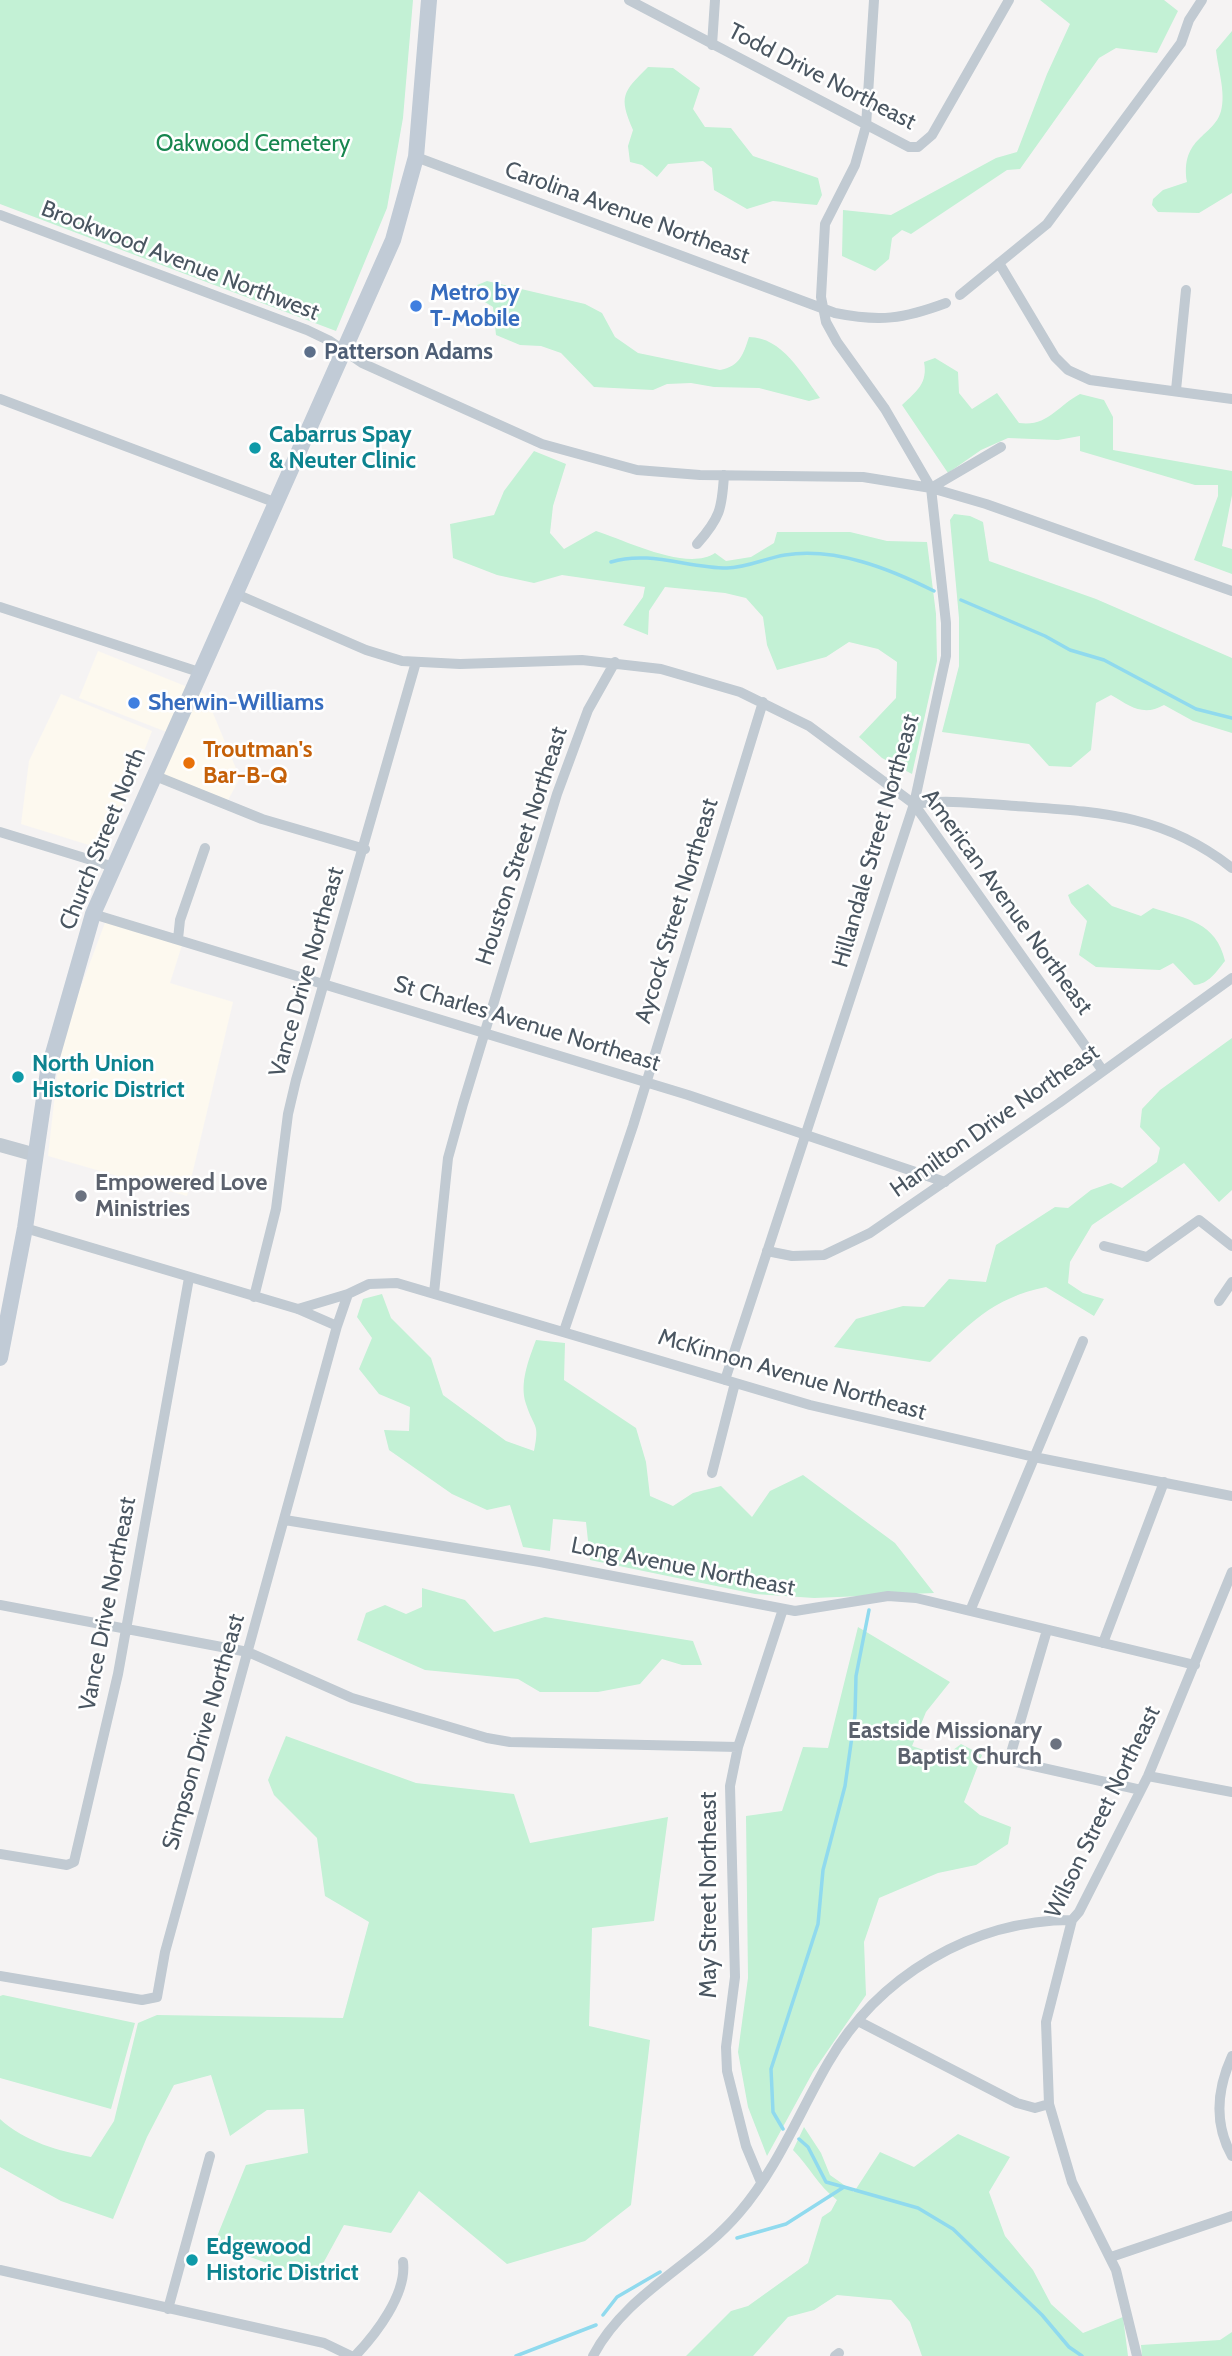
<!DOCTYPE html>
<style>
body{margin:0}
canvas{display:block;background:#f5f3f3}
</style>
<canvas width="1232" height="2356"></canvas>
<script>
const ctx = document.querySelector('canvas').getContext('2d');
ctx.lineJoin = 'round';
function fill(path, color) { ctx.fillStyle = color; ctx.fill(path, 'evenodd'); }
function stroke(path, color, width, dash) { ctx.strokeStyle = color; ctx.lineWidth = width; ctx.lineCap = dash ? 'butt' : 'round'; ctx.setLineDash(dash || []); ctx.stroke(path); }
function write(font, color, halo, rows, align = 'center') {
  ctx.font = font + ' Cabin,sans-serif'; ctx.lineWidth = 5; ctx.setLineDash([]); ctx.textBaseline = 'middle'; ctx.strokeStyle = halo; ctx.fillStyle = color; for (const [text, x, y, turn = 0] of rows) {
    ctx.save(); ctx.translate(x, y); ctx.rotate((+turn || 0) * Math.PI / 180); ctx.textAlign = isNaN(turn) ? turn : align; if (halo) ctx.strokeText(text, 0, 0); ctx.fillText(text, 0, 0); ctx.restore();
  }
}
const commercial = new Path2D(`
 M98 651 205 694 240 778 228 800 162 774 177 736 79 698Z
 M61 694 152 731 105 850 21 824 29 761Z
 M106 920 182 945 170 983 233 1002 187 1196 48 1156 61 1040Z`);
const green = new Path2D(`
 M0 0H413L403 118 387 208 336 331 0 204Z
 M1040 0H1164L1178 11 1157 53 1116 48 1099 58 1020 169 1007 170 911 234 902 230 892 238 889 259 875 271 842 256 843 210 891 215 996 158 1017 152 1047 74 1070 24Z
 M1232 31V193L1199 213 1158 212 1152 205 1153 199 1163 190 1187 182C1180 137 1214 137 1221 111 1226 93 1218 69 1216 50Z
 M648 67 673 68 700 88 693 109 705 127 731 128 753 156 818 178 822 195 817 205 773 201 747 209 714 190 712 168 703 161 668 164 657 177 642 165 630 162 628 146 633 130C618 96 623 92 648 67Z
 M487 281 585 304 602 313 615 337 638 353 720 370C740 366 743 355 749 337 782 337 802 374 820 398L809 401 759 388 714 387 691 383 667 384 653 390 594 387 561 353 541 346 520 345 496 335 493 307 465 290Z
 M935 358 958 372 959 393 972 409 997 393 1019 423C1048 427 1057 406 1080 394L1104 400 1113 417V450L1232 471V495L1222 546 1232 549V574L1194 560 1218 496V485H1195L1080 451V436L1058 440 1008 438 981 450 948 473 902 405C917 391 928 383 924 362Z
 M534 451 566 464 553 506 550 533 564 549 596 531C625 540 687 572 715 553L726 561 751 557 774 543 777 532H850L887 541 927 542 936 614 937 661 912 774 882 758 859 737 896 698 897 662 878 649 849 642 826 657 777 670 767 645 763 617 746 598 725 593 665 587 649 611 648 635 623 625 643 597 645 587 562 575 534 583 497 575 453 558 450 524 494 515 504 491Z
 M954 514 970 516 983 522 989 561 1096 599 1232 658V733L1193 721 1164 705C1143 717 1130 706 1111 695L1096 703 1091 750 1071 767 1049 766 1029 744 942 732 959 666V618L950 520Z
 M1088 884 1112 906 1141 916 1153 908C1187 919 1216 922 1225 961 1216 972 1209 984 1194 985L1173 963 1160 970 1096 967 1079 955 1087 921 1071 903 1068 895Z
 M1232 1038V1190L1219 1202 1184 1163 1092 1225 1070 1262 1068 1283 1083 1293 1104 1299 1094 1316 1046 1287C992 1298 968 1325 930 1362L834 1347 856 1319 903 1306 924 1307 949 1279 986 1282 996 1245 1055 1207 1068 1208 1091 1190 1111 1183 1122 1188 1157 1162 1160 1148 1140 1127 1142 1109 1160 1090Z
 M382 1294 391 1318 431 1358 443 1395 506 1441 534 1451C540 1422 534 1429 526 1404 519 1383 529 1359 536 1340L565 1343 564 1380 636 1428 646 1462 650 1496 673 1506 693 1493 721 1486 752 1517 770 1491 803 1475 895 1543 934 1593 814 1598 755 1594 590 1560 586 1522 553 1519 550 1551 523 1547 510 1505 487 1510 452 1494 389 1450 384 1430 409 1431 410 1407 379 1394 359 1369 372 1338 357 1317 363 1299Z
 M422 1588 465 1600 494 1632 545 1617 693 1641 702 1665H682L662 1659 640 1684 598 1692H540L518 1679 425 1670 357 1640 366 1613 385 1605 406 1614 422 1607Z
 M858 1627 950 1682 926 1712 912 1746 944 1757 961 1744 982 1755 964 1802 980 1815 1011 1827 1008 1844 976 1865 938 1873 879 1898 864 1942 866 1995 813 2072 767 2156 748 2107 738 2052 748 1978 746 1816 782 1811 803 1747 828 1748Z
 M286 1736 416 1783 514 1794 530 1843 668 1817 654 1921 592 1928 589 2026 650 2040 631 2205 585 2241 507 2264 419 2191 391 2233 344 2225 314 2280 214 2244 246 2165 308 2153 304 2109 267 2110 230 2136 211 2075 174 2085 147 2137 113 2219 61 2201 0 2167V2119C25 2142 59 2151 91 2157L114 2121 138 2023 157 2015 343 2018 369 1922 325 1896 317 1838 274 1795 268 1780Z
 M3 1995 135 2023 111 2109 0 2078V1996Z
 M804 2127 821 2153 830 2175 854 2192 880 2152 914 2167 958 2134 1010 2157 989 2192 1005 2236 1033 2270 1051 2304 1083 2333 1123 2317 1128 2356H922L910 2322 891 2300 837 2295 814 2310 788 2317 753 2356H686L731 2311 748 2306 808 2263 822 2217 831 2211 837 2200C817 2185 810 2167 793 2150Z
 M1232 2332V2356H1142L1141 2345 1220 2340Z`);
const stream = new Path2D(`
 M611 562C649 550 688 568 727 568 746 568 766 558 785 555 836 547 890 569 934 591
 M961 600 1045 636 1070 650 1104 660 1196 709 1232 718
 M783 2129 773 2112 771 2069 818 1924 823 1870 845 1786 855 1715 856 1676 869 1610
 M799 2139 808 2147 826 2182 844 2187
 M737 2238 786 2224 844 2187 918 2208 953 2229 1042 2315 1069 2347 1082 2356
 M603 2315 617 2297 660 2272
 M516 2356 596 2325`);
const minor = new Path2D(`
 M629 0 909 147H918L932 135 1009 0
 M712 45 715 0
 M416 157 835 313C880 322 903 319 946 303
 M0 215 307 330 330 341 362 363 542 444 637 470 700 475 863 477 931 488 986 504 1232 591
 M999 263 1055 357 1068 370 1090 380 1232 399
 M960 295 1047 224 1181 43 1189 20 1202 0
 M1176 390 1186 290
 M0 399 274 502
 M931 488 1001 447
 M697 544C720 518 722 509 724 475
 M234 593 366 650 402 661 460 664 582 660 661 669 740 692 809 726 914 804 1103 1071
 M0 607 199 672
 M153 775 262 819 365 849
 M914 804C947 799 982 804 1016 806 1099 812 1164 814 1232 868
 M0 832 114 867
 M93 914 688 1095 945 1182
 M178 939 180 920 205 848
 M25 1228 298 1309 337 1326
 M1104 1246 1147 1257 1199 1220 1232 1246
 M767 1251 792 1256 824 1255 870 1233 1059 1103 1232 978
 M434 1293 448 1158 463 1104 557 794 588 710 615 662
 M254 1297 276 1209 288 1114 296 1080 416 662
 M1219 1301 1232 1282
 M298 1309 348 1294
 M564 1331 633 1126 763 702
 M725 1380 914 804 946 656V623L931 488 885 409 837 342 826 322 821 297 825 224 855 165 866 126 874 0
 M712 1473 735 1383
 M285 1520 540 1562 795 1611 888 1596 916 1598 1195 1665
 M0 1605 248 1652 352 1698 487 1738 510 1742 738 1747
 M970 1611 1083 1341
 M1047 1630 1011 1753 1016 1762 1141 1790
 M1103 1643 1164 1482
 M1148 1776 1232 1792
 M0 1854 67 1865 74 1862 118 1674 189 1278
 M0 1976 142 2000 157 1997 165 1952 337 1326 348 1294 369 1284 397 1283 810 1405 1034 1457 1232 1496
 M858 2021 1017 2103 1035 2108 1049 2104
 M1232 2056C1217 2089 1214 2124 1232 2156
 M761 2182 746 2146 727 2071 726 2047 735 1977 730 1786 738 1747 783 1609
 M1111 2257 1232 2216
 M0 2270 324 2343 351 2356
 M168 2309 210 2156
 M355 2356C376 2334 407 2294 403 2262
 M593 2356C626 2293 694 2266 739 2213 777 2169 799 2113 828 2063 878 1976 972 1920 1072 1920
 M835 2356 839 2353
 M1137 2356 1116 2270 1072 2182 1049 2104 1046 2022 1072 1920 1079 1912 1148 1776 1232 1572`);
const tertiary = new Path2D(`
 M0 1145 36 1155`);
const secondary = new Path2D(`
 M0 1358 25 1228 48 1071 93 914 393 240 416 157 429 0`);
const markers = [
 [416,306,7,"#3f7fe0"],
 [310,352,7,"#5c6f8a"],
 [255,448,7,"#0f9aa8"],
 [134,703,7,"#3f7fe0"],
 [189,763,7,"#e8710a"],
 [18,1077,7,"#0f9aa8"],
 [81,1196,7,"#6b7280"],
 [1056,1744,7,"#6b7280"],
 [192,2260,7,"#0f9aa8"]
];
const streetNames = [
 ["Todd Drive Northeast",822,77,27],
 ["Carolina Avenue Northeast",627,213,20],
 ["Brookwood Avenue Northwest",180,261,21],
 ["Church Street North",103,839,-68],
 ["Hillandale Street Northeast",876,841,-74],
 ["Houston Street Northeast",522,846,-72],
 ["American Avenue Northeast",1007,902,54],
 ["Aycock Street Northeast",677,911,-73],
 ["Vance Drive Northeast",307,972,-74],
 ["St Charles Avenue Northeast",527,1024,17],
 ["Hamilton Drive Northeast",995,1121,-35],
 ["McKinnon Avenue Northeast",792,1375,16],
 ["Long Avenue Northeast",683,1567,11],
 ["Vance Drive Northeast",108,1604,-79],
 ["Simpson Drive Northeast",204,1732,-74],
 ["Wilson Street Northeast",1103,1812,-64],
 ["May Street Northeast",709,1895,-90]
];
const parkNames = [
 ["Oakwood Cemetery",253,144]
];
const shopNames = [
 ["Metro by",430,293],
 ["T-Mobile",430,319],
 ["Sherwin-Williams",148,703]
];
const serviceNames = [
 ["Patterson Adams",324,352]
];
const cultureNames = [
 ["Cabarrus Spay",269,435],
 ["& Neuter Clinic",269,461],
 ["North Union",32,1064],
 ["Historic District",32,1090],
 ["Edgewood",206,2247],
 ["Historic District",206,2273]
];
const foodNames = [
 ["Troutman's",203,750],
 ["Bar-B-Q",203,776]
];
const worshipNames = [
 ["Empowered Love",95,1183],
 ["Ministries",95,1209],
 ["Eastside Missionary",1042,1731,"right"],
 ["Baptist Church",1042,1757,"right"]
];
fill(commercial, '#fdf9ef');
fill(green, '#c3f1d5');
stroke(stream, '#90daee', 3.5);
stroke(minor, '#c1cad2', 10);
stroke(tertiary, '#c1cad2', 14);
stroke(secondary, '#c1cbd6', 16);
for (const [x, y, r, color] of markers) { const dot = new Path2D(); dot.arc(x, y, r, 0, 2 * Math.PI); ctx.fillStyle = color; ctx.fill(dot); stroke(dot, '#fff', 2.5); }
write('23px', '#4a5661', '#fff', streetNames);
write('23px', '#17864f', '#fff', parkNames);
write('bold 23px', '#366cbe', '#fff', shopNames, 'left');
write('bold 23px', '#4e5e75', '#fff', serviceNames, 'left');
write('bold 23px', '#0d838f', '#fff', cultureNames, 'left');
write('bold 23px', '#c56008', '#fff', foodNames, 'left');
write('bold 23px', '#5b616d', '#fff', worshipNames, 'left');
</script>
